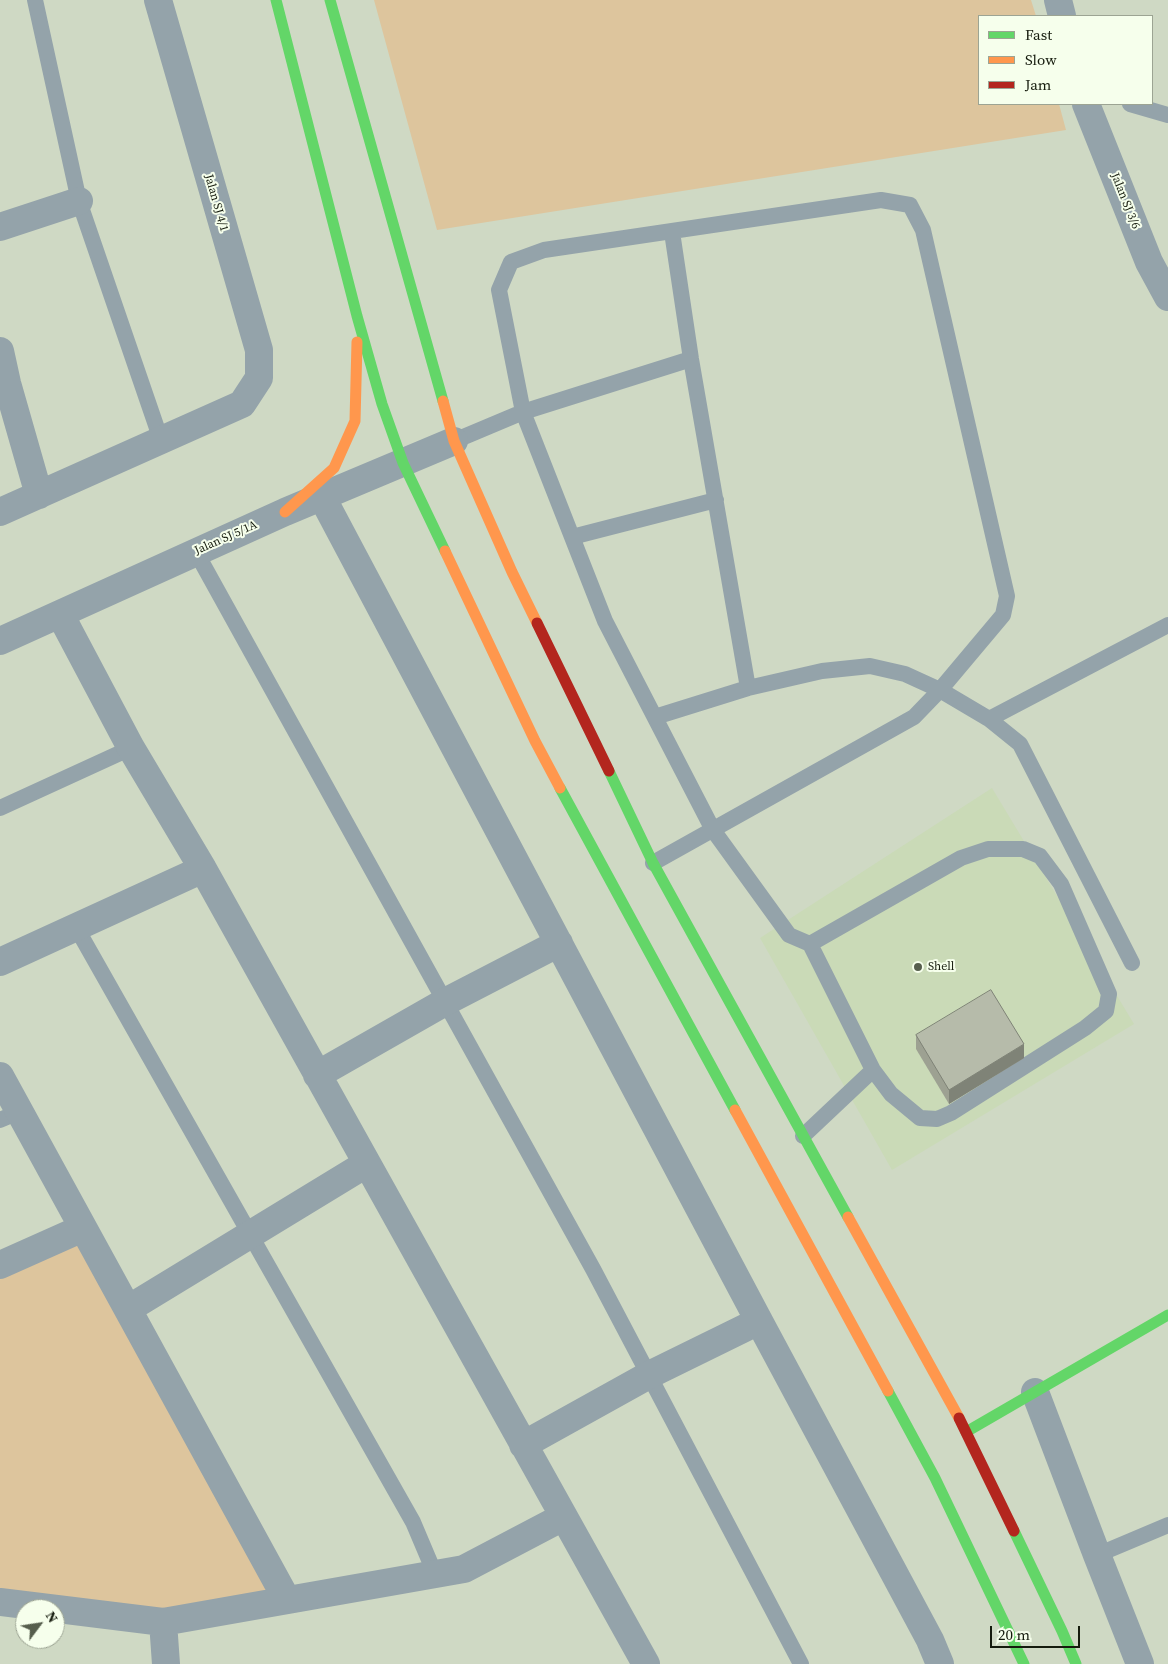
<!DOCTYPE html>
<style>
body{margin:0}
#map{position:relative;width:1168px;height:1664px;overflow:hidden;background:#cfd9c4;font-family:"Source Serif 4",serif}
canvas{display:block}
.legend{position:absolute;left:978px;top:15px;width:175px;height:90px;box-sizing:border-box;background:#f6ffec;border:1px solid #9ca493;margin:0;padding:6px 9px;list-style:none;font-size:15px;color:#151b0d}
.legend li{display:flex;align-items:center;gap:10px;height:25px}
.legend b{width:25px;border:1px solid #9ca493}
.north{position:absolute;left:15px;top:1599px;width:50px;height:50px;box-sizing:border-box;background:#f6ffec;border:1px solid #9ca493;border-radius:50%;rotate:59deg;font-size:14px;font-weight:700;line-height:20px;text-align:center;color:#151b0d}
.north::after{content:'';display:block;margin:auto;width:18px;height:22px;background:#565e4d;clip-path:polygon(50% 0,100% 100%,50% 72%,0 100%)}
.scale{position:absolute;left:990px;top:1626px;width:90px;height:22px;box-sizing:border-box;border:2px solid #151b0d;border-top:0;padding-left:6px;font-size:15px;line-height:18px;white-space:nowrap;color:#151b0d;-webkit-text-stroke:4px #f6ffec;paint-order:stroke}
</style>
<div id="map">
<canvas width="1168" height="1664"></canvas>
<ul class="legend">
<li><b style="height:6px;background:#63d668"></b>Fast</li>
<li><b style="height:6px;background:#ff974d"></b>Slow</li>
<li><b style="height:6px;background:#b3261e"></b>Jam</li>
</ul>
<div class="north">N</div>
<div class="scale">20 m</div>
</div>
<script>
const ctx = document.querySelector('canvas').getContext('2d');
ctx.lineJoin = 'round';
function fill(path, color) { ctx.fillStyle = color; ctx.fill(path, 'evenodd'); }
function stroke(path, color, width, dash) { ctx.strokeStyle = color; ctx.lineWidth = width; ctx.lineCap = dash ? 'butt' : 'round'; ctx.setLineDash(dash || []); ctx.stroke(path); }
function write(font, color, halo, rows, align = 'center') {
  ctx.font = font + ' "Source Serif 4",serif'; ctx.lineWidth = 4; ctx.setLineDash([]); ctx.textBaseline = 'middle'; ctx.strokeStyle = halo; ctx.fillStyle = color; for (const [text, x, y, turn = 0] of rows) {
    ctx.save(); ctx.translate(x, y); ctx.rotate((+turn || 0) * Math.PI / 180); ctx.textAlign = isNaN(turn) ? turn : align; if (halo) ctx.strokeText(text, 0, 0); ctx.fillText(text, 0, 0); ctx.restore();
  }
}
const built = new Path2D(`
 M992 788 1134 1024 892 1170 760 938Z`);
const green = new Path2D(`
 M374 0H1031L1036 16H979V104H1059L1066 130 437 230Z
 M81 1234 280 1597 163 1619 0 1599V1270Z`);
const lane = new Path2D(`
 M35 0 79 201 161 440
 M1130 104 1168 115
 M672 232 691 359 748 688
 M454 441 523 412 691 359
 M572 537 716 500
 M196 552 593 1269 801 1664
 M655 717 748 688 822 671 870 666 905 674 940 690 989 719 1020 744 1132 963
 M989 719 1168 625
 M0 808 131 748
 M653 863 914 717 940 690 1003 615 1007 596 923 230 910 205 881 200 544 250 511 262 499 290 523 412 605 621 713 830 789 935 810 944 961 858 988 849H1023L1040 856 1061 884 1109 994 1106 1011 1085 1028 951 1113 937 1119 920 1118 891 1094 873 1070 803 1136
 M76 927 413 1522 435 1574
 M810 944 873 1070
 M0 1120 19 1112
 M1097 1555 1168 1525`);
const street = new Path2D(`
 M1058 0 1062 16
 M1086 104 1149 262 1168 297
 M0 227 79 201
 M0 351 7 383 39 495
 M322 497 759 1321 930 1640 940 1664
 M0 512 242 404 259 378V350L158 0
 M60 614 131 748 203 869 646 1664
 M0 641 285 512 454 441
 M0 962 203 869
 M317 1075 445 1002 559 943
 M0 1076 287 1600
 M0 1265 83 1228
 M128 1309 366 1164
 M1035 1392 1097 1555 1140 1664
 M523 1445 649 1375 759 1321
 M0 1602 163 1622 464 1569 563 1517
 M163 1622 166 1664`);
const fast = new Path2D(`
 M276 0 357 316 382 404 403 463 445 551
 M330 0 443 401
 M609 771 653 863 848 1217
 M560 788 735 1110
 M888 1391 935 1478 1024 1664
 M966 1432 1168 1315
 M1014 1531 1062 1631 1076 1664`);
const slow = new Path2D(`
 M443 401 454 441 512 572 537 623
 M285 512 334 468 355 421 357 342
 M445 551 535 741 560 788
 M735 1110 888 1391
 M848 1217 959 1418`);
const jam = new Path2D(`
 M537 623 609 771
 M959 1418 1014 1531`);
const wall = new Path2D(`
 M916 1035 1024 1058 949 1104 916 1049Z`);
const shadedWall = new Path2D(`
 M1024 1044V1058L949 1104V1090Z`);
const building = new Path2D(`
 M991 990 1024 1044 949 1090 916 1035Z`);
const markers = [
 [918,967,5,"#565e4d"]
];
const streetNames = [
 ["Jalan SJ 3/6",1125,201,68],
 ["Jalan SJ 4/1",216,203,74],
 ["Jalan SJ 5/1A",226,538,-24]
];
const poiNames = [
 ["Shell",928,967]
];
fill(built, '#cadab7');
fill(green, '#ddc59d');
stroke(lane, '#94a3aa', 16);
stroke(street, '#94a3aa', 28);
stroke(fast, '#63d668', 11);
stroke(slow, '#ff974d', 11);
stroke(jam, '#b3261e', 11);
fill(wall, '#9da192');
fill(shadedWall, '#7f8377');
fill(building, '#b6bbaa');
stroke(building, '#7f8377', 1);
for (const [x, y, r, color] of markers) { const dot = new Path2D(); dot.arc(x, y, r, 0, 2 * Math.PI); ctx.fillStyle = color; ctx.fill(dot); stroke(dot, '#f6ffec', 2); }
write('12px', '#151b0d', '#f6ffec', streetNames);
write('12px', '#151b0d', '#f6ffec', poiNames, 'left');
</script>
